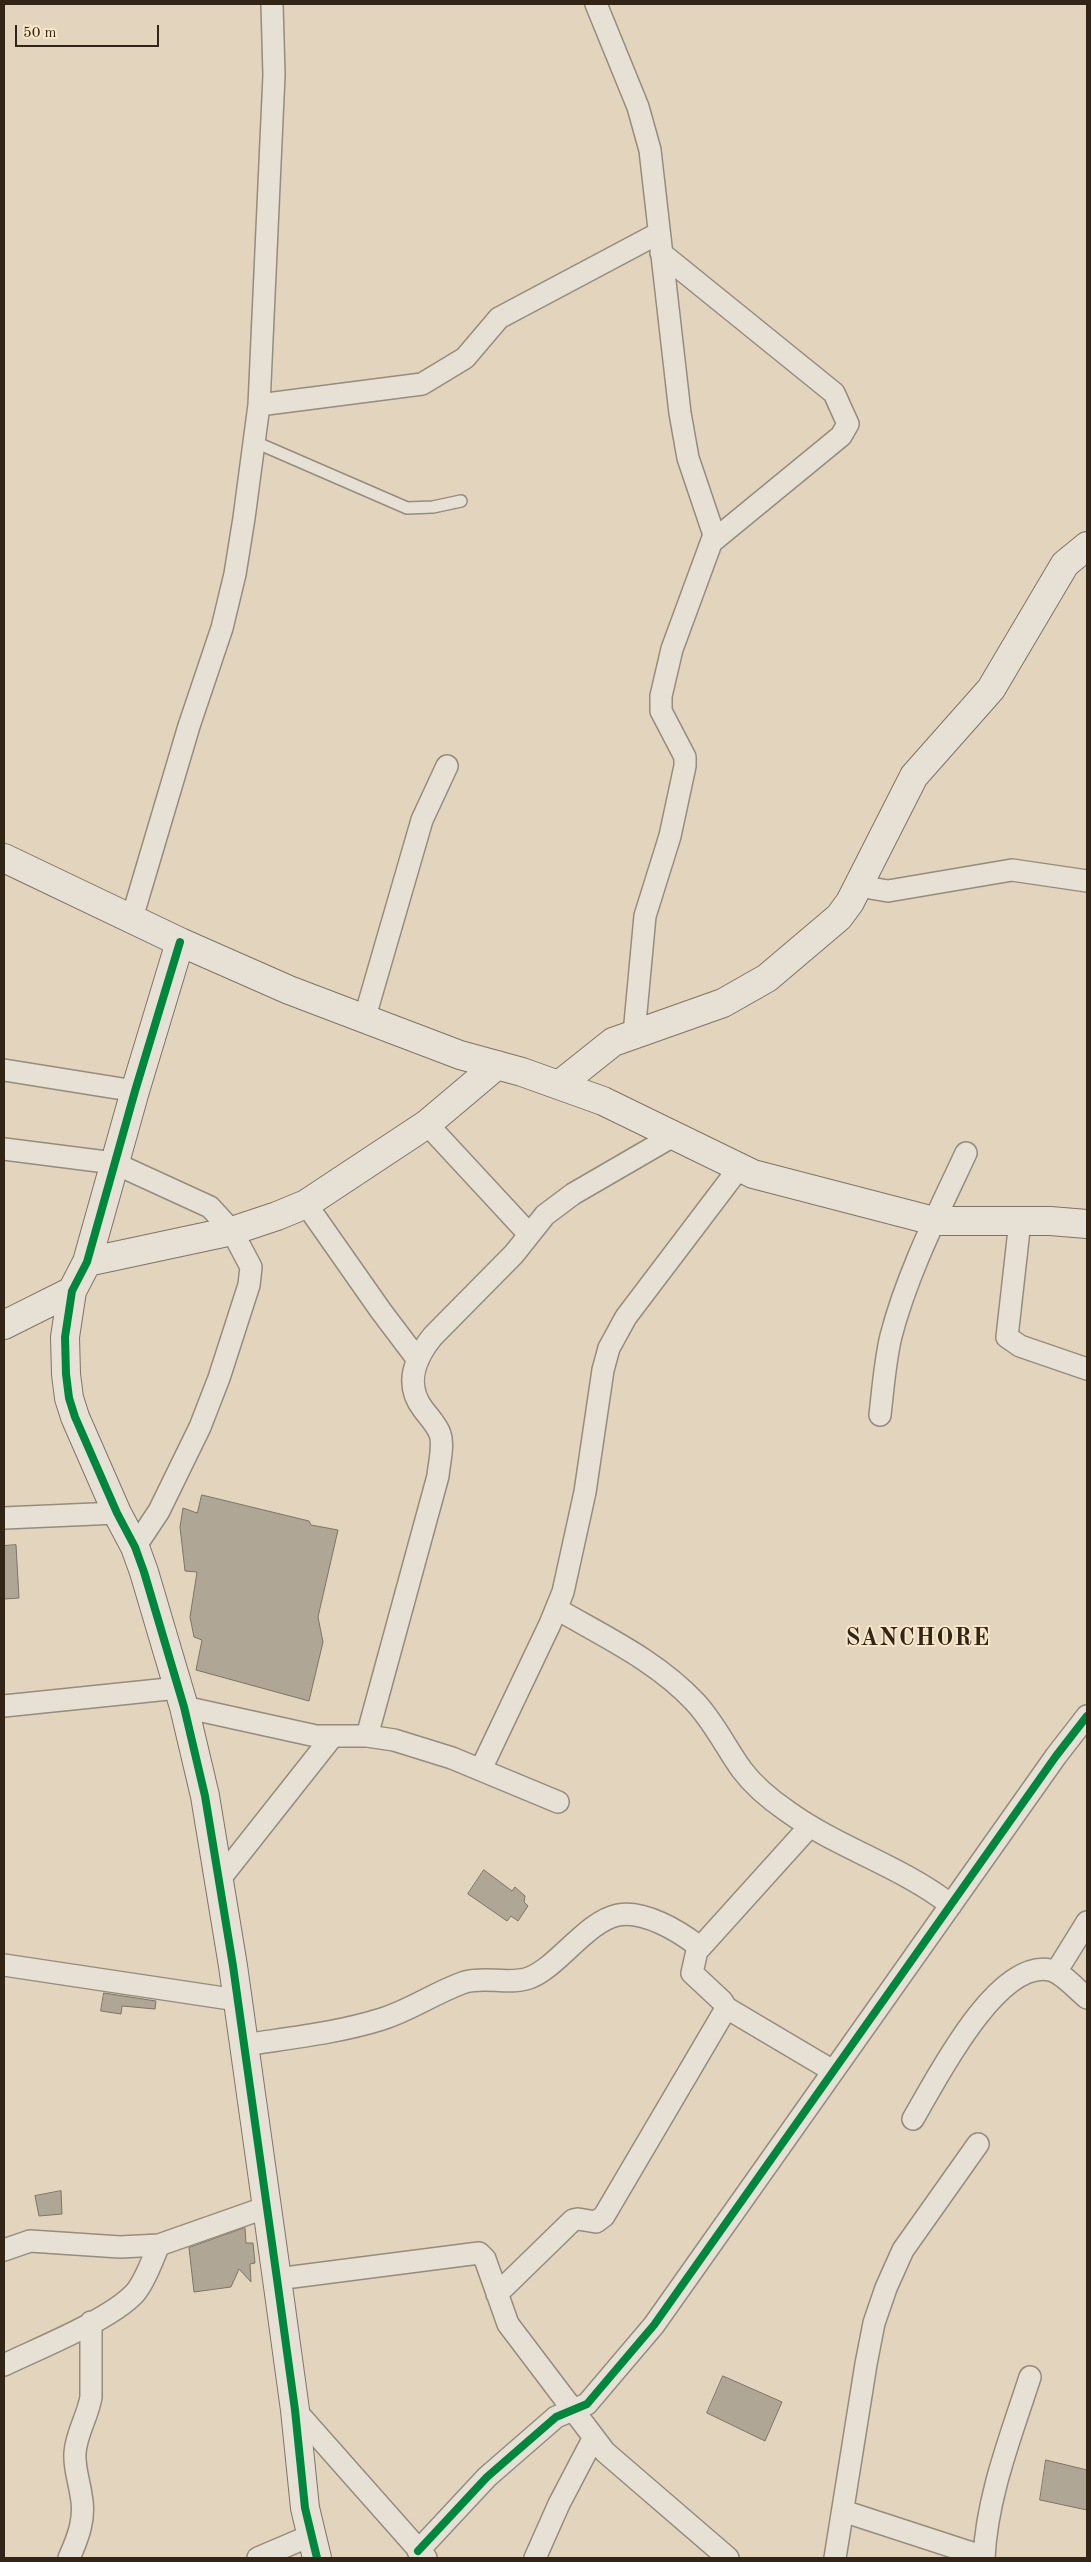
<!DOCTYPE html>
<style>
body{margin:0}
#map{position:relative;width:1091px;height:2562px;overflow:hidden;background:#e3d5bd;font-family:"Old Standard TT",serif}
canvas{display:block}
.frame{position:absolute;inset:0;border:5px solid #332515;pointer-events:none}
.scale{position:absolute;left:15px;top:25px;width:144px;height:22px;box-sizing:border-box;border:2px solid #332515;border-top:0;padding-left:6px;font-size:15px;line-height:18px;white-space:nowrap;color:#332515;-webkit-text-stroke:4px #f7e7ca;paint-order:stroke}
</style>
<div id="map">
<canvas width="1091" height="2562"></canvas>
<div class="frame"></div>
<div class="scale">50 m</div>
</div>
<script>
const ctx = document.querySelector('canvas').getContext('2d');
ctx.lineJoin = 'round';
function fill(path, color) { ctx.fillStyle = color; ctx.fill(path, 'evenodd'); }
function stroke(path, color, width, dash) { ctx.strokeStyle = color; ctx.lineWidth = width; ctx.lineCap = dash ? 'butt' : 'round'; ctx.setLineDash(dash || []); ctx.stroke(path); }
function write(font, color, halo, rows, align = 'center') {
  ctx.font = font + ' "Old Standard TT",serif'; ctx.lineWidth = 4; ctx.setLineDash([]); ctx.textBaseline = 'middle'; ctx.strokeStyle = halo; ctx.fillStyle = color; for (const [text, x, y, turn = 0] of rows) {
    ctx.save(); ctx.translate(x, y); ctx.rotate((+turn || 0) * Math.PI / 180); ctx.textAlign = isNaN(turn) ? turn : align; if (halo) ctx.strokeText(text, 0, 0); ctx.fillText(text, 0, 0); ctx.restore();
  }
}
const building = new Path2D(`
 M202 1495 309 1521 311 1525 338 1530 318 1617 323 1642 309 1701 196 1670 202 1640 194 1637 190 1617 197 1572 185 1571 180 1527 183 1508 197 1513Z
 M16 1545 19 1598 4 1599V1546Z
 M484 1870 512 1891 515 1887 525 1896 524 1902 528 1906 518 1921 511 1916 507 1921 468 1894Z
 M104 1993 156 2001 155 2009 122 2006 121 2014 101 2011Z
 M61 2191 62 2214 39 2216 35 2196Z
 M245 2228 246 2243H253L255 2263 250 2264 251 2282 239 2269 231 2287 194 2292 189 2248Z
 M723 2376 782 2402 765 2441 707 2413Z
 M1046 2460 1087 2470V2510L1040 2500Z`);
const lane = new Path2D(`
 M255 442 407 508 433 507 461 501`);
const street = new Path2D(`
 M596 4 638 107 650 150 680 413 688 458 714 535 672 649 661 696V711L685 757V766L670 836 645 916 634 1034
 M661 253 834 393 848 424 841 436 713 541
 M259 405 422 384 465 358 499 318 659 233
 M858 886 888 891 1012 870 1087 881
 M132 918 189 726 222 628 235 574 244 518 259 405 274 75 272 4
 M364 1020 422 820 447 766
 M4 1070 135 1091
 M427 1124 528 1233
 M4 1149 114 1163 210 1207 232 1231 251 1267 249 1285 219 1378 200 1427 159 1511 135 1547
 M306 1204 381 1311 418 1360
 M1020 1221 1007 1337 1020 1346 1087 1369
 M880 1415C883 1389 885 1361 891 1336 907 1274 939 1211 966 1153
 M4 1518 117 1513
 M557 1609C605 1637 657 1661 695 1702 714 1722 726 1748 742 1770 754 1786 771 1800 787 1811 838 1848 901 1866 951 1905
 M4 1706 178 1688
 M184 1707 316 1736H367L394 1740 452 1758 558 1802
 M367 1736 438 1476C439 1464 444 1445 440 1434 437 1425 428 1416 423 1409 404 1384 415 1358 433 1336L514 1254 545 1215 573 1194 673 1136
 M481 1769 550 1624 563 1592 585 1492 603 1370 609 1348 626 1317 739 1168
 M219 1880 332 1737
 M699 1949 810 1826
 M4 1965 237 2000
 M1056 1972 1087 1922
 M725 2007 833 2071
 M244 2045C289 2038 338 2033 382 2019 411 2010 436 1992 465 1982 485 1976 509 1985 529 1978 557 1968 587 1921 618 1915 644 1910 679 1931 698 1946L692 1973 722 2001 725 2006 724 2012 604 2216 596 2222 578 2219 573 2220 497 2294
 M913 2119C935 2082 996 1959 1050 1970 1063 1973 1077 1990 1087 1998
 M4 2250 30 2241 120 2247 159 2245 267 2207
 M277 2279 479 2253 485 2259 508 2324 605 2452 728 2558
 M4 2365C39 2348 110 2320 135 2293 146 2280 152 2260 159 2245
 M295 2410 426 2558
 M843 2511 984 2557
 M418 2551 487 2477 556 2417 587 2404 654 2325 1056 1756 1087 1716
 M69 2558C78 2538 86 2518 81 2495 79 2480 74 2468 75 2453 76 2434 88 2416 91 2397V2322
 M258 2558 312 2535
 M535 2558 559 2504 593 2439
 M835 2558 866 2364 874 2323 886 2288 903 2250 978 2144
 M984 2558C987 2496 1011 2436 1030 2377`);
const secondary = new Path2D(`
 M4 858 180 942 289 990 460 1055 522 1072 603 1101 753 1174 934 1221H1050L1087 1224
 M180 942 135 1091 87 1262 72 1291 65 1337 66 1374 69 1398 75 1417 117 1513 135 1547 144 1572 184 1707 205 1796 233 1966 277 2279 295 2410 305 2508 317 2558
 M559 1085 613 1042 723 1003 767 978 839 917 850 902 914 776 991 689 1065 564 1087 546
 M87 1262 232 1231 277 1216 306 1204 427 1124 497 1065
 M4 1325 72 1291`);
const cycleway = new Path2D(`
 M180 942 135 1091 87 1262 72 1291 65 1337 66 1374 69 1398 75 1417 117 1513 135 1547 144 1572 184 1707 205 1796 233 1966 277 2279 295 2410 305 2508 317 2558
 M418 2551 487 2477 556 2417 587 2404 654 2325 1056 1756 1087 1716`);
const districtNames = [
 ["SANCHORE",918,1639]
];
fill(building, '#b0a695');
stroke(building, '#7d7466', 1);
stroke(lane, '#958c7d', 14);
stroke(street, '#958c7d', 24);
stroke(secondary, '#7d7466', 30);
stroke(lane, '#e7e1d5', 11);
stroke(street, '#e7e1d5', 21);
stroke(secondary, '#e7e1d5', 28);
stroke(cycleway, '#00873e', 8);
ctx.letterSpacing = '1px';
write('bold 24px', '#332515', '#f7e7ca', districtNames);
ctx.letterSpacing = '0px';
</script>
